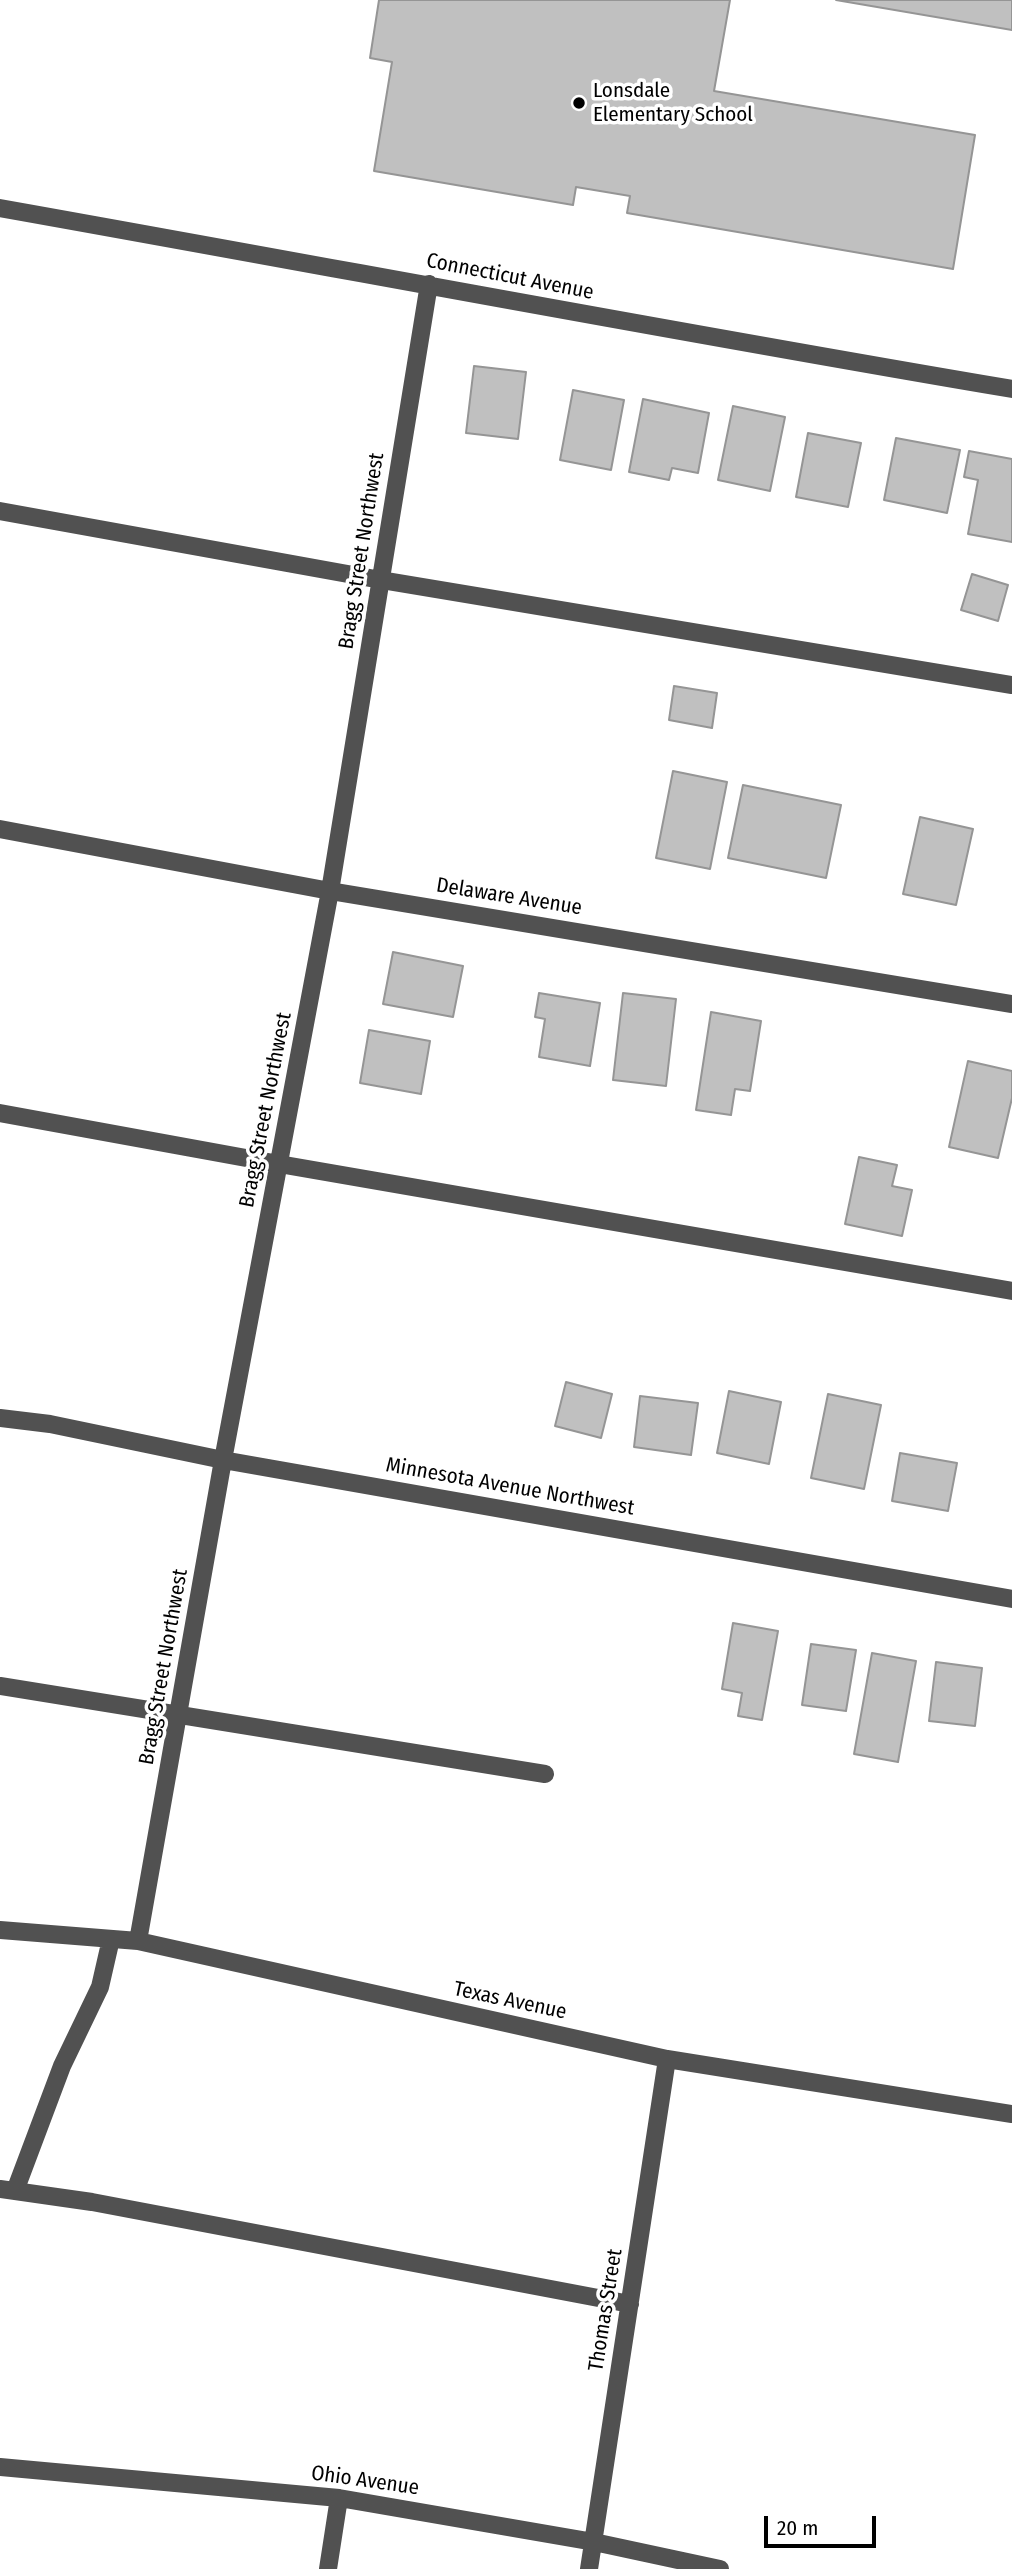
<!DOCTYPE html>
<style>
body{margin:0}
#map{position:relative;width:1012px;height:2569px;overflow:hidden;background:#fff;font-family:"Fira Sans Condensed",sans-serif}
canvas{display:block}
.scale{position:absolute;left:764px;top:2516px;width:112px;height:32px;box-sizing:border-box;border:4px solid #000;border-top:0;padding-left:9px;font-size:21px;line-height:24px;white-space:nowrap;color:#000;-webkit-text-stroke:5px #fff;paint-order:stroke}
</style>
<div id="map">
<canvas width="1012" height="2569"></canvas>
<div class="scale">20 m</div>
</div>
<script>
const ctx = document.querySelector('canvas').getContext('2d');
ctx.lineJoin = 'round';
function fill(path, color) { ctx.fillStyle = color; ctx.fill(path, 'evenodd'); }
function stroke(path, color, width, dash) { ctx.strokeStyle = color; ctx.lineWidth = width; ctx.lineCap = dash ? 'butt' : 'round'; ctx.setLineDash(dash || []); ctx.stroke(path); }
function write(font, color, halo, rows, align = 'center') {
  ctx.font = font + ' "Fira Sans Condensed",sans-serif'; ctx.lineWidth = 7; ctx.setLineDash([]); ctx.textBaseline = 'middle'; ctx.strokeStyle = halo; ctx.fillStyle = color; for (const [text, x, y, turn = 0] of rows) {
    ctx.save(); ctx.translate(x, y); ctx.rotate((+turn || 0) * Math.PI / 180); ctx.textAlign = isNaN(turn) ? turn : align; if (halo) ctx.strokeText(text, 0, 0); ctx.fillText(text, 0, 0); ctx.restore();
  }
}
const building = new Path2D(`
 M379 0H730L714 91 975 135 953 269 627 213 630 196 576 187 573 205 374 171 392 62 370 58Z
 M836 0H1012V30Z
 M474 366 526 372 518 439 466 433Z
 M573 390 624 400 611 470 560 460Z
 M643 399 709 413 698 473 672 468 669 480 629 472Z
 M733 406 785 417 770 491 718 480Z
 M808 433 861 443 848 507 796 497Z
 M896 438 960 450 947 513 884 500Z
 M969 451 1012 459V542L968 534 978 480 964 477Z
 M972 574 1008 585 998 621 961 610Z
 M674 686 717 693 712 728 669 720Z
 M673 771 727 782 710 869 656 858Z
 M743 785 841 805 826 878 728 858Z
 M920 817 973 829 956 905 903 894Z
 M393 952 463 966 453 1017 383 1004Z
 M539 993 600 1003 590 1066 539 1057 545 1019 535 1017Z
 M623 993 676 999 666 1086 613 1080Z
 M711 1012 761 1021 750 1091 735 1089 731 1115 696 1110Z
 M369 1030 430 1041 421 1094 360 1083Z
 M968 1061 1012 1071V1098L998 1158 949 1147Z
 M859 1157 897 1165 892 1186 912 1190 902 1236 845 1224Z
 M566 1382 612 1394 601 1438 555 1426Z
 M729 1391 781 1402 769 1464 717 1453Z
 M828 1394 881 1405 864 1489 811 1478Z
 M640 1396 698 1403 691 1455 634 1447Z
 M900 1453 957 1463 948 1511 892 1501Z
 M733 1623 778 1631 762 1720 738 1716 742 1693 722 1689Z
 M811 1644 856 1650 846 1711 802 1705Z
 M872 1653 916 1661 898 1762 854 1754Z
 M936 1662 982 1668 975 1726 929 1721Z`);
const minor = new Path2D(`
 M0 208C337 268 674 332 1012 389
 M0 511 381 580 1012 685
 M0 829 330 891 1012 1004
 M0 1113 279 1164 1012 1291
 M0 1418 50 1424 223 1460 1012 1599
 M0 1686 545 1774
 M0 1930 138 1941 667 2059 1012 2114
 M138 1941 223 1460 330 891 429 284
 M0 2189 92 2202 630 2304
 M15 2191 62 2066 100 1987 111 1939
 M0 2467 339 2498 594 2542 720 2569
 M328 2569 339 2498
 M589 2569 667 2059`);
const markers = [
 [579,103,7,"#000"]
];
const poiNames = [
 ["Lonsdale",593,91],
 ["Elementary School",593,115]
];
const streetNames = [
 ["Connecticut Avenue",510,277,11],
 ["Bragg Street Northwest",362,551,-81],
 ["Delaware Avenue",509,897,9],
 ["Bragg Street Northwest",266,1110,-79],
 ["Minnesota Avenue Northwest",510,1487,10],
 ["Bragg Street Northwest",164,1667,-80],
 ["Texas Avenue",510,2001,12],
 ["Thomas Street",606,2310,-81],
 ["Ohio Avenue",365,2481,8]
];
fill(building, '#c0c0c0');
stroke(building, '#959595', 2);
stroke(minor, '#515151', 18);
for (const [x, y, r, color] of markers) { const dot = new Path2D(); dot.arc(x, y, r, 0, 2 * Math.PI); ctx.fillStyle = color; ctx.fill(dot); stroke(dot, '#fff', 2.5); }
write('21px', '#000', '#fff', poiNames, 'left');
write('21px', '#000', '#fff', streetNames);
</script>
